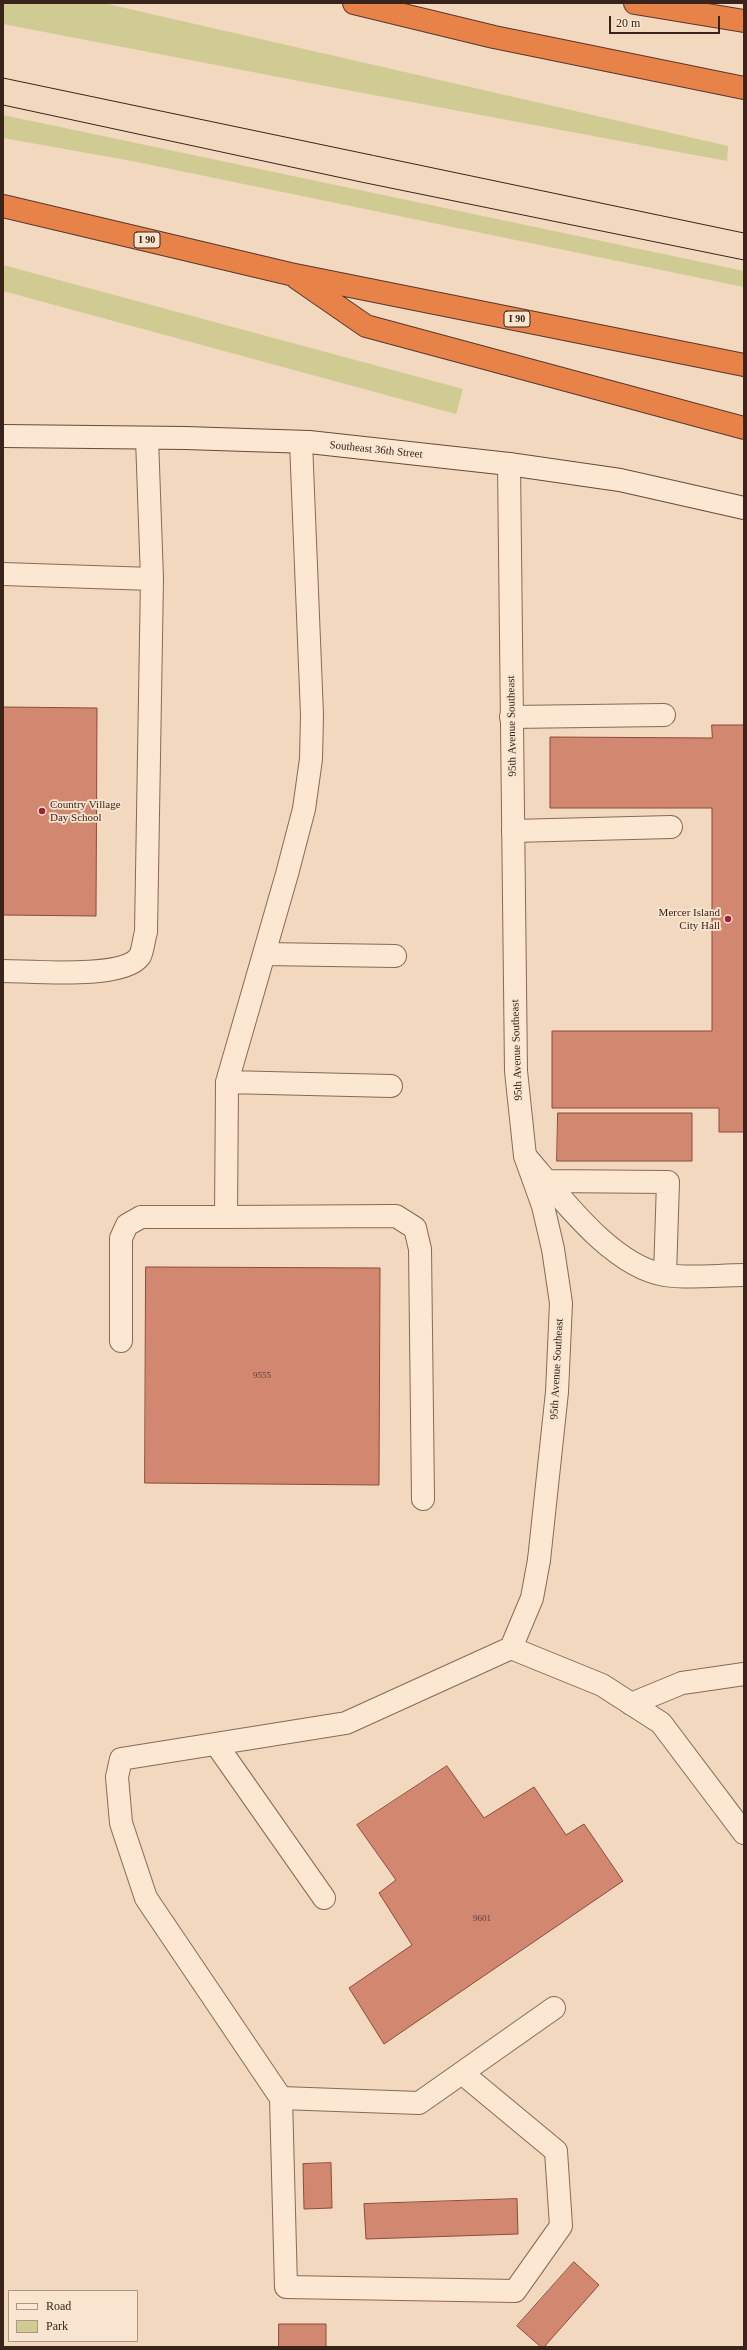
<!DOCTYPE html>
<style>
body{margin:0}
#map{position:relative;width:747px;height:2350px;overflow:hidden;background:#f1d8be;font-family:"Times New Roman",serif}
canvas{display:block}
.frame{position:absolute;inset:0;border:4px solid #39241b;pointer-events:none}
.legend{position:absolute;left:8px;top:2290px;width:130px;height:52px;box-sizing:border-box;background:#f8e4cf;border:1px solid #ac9787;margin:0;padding:5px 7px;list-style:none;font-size:12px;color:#39241b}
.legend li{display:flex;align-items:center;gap:8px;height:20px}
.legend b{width:20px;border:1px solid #ac9787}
.scale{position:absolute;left:609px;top:16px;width:111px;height:18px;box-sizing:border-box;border:2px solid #39241b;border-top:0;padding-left:5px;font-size:12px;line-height:14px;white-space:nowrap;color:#39241b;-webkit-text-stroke:3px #f8e4cf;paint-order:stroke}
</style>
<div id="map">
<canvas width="747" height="2350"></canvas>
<div class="frame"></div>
<ul class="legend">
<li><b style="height:5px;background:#fbe7d2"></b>Road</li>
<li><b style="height:11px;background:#d0cb92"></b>Park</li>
</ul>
<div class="scale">20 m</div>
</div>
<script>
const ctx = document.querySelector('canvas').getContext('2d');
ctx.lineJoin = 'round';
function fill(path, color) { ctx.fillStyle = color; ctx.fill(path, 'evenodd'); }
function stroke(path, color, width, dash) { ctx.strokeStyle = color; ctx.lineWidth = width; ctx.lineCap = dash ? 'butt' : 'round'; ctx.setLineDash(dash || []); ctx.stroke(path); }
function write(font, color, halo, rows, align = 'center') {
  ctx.font = font + ' "Times New Roman",serif'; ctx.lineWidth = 3.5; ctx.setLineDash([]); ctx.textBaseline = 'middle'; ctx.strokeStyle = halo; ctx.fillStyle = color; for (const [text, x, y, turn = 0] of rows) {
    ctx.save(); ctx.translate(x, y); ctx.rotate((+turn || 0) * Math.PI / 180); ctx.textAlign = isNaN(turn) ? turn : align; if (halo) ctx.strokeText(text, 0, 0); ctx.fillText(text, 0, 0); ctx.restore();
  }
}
const green = new Path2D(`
 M3 3H103L728 146 727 161 315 84 3 24Z
 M3 115 744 271V287L132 161 3 138Z
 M3 265 463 389 456 414 3 291Z`);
const building = new Path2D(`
 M3 707 97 708 96 916 3 915Z
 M712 725H744V1132H719V1108H552V1031H712V808H550V737L712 738Z
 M558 1113H692V1161H557Z
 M146 1267 380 1268 379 1485 145 1483Z
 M447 1766 484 1818 534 1787 566 1835 584 1824 623 1881 384 2044 349 1988 412 1945 379 1893 396 1880 357 1825Z
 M331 2163 332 2208 304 2209 303 2164Z
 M517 2199 518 2234 366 2239 364 2204Z
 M574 2262 599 2285 544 2347H541L517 2326Z
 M279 2324H326V2347H279Z`);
const lane = new Path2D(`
 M3 574 152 579
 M511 717 664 715
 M513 831 671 827
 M264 954 395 956
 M3 971C31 971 124 980 140 956 143 950 144 938 146 932L152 579 147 438
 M227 1082 391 1086
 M526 1157C560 1196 612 1267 665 1275 689 1279 719 1275 744 1275
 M547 1181 668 1182 665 1275
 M226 1217 396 1216 415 1228 420 1249 423 1499
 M121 1341V1238L127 1225 141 1217H226L227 1082 287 874 304 809 311 759 312 715 301 442
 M511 1648 532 1598 539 1560
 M631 1704 682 1683 744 1674
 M216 1744 324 1898
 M462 2073 556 2151 561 2226 515 2291 286 2287 281 2098 146 1898 121 1823 117 1777 121 1759 346 1723 511 1648 602 1685 661 1723 744 1833
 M281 2098 419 2103 554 2008`);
const street = new Path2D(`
 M509 464 516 1071 525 1156 543 1206 553 1249 561 1303 557 1392 539 1560`);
const secondary = new Path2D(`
 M3 436 185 438 309 442 509 464 620 480 744 508`);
const highway = new Path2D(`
 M354 3 494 37 744 88
 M635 3 744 21
 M3 206 290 274 744 365
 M298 279 366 326 744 428`);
const tram = new Path2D(`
 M3 78 744 233
 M3 105 361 182 744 260`);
const markers = [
 [42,811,4,"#9e213a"],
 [728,919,4,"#9e213a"]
];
const numberNames = [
 ["9555",262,1376],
 ["9601",482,1919]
];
const shields = [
 [147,240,26],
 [517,319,26]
];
const shieldNames = [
 ["I 90",147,240],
 ["I 90",517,319]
];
const streetNames = [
 ["Southeast 36th Street",376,450,6],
 ["95th Avenue Southeast",512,726,-91],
 ["95th Avenue Southeast",517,1050,-92],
 ["95th Avenue Southeast",557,1369,-87]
];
const poiNames = [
 ["Country Village",50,805],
 ["Day School",50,818],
 ["Mercer Island",720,913,"right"],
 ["City Hall",720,926,"right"]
];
fill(green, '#d0cb92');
fill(building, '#d28771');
stroke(building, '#8c4b3a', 1);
stroke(lane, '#8b6856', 24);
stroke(street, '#8b6856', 24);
stroke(secondary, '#6c4939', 24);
stroke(highway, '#58372b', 24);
stroke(lane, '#fbe7d2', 22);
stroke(street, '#fbe7d2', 22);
stroke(secondary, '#fbe7d2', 22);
stroke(highway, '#e78348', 22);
stroke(tram, '#39241b', 1);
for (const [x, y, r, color] of markers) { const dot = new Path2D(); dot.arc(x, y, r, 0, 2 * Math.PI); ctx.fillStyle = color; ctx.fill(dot); stroke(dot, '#f8e4cf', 1.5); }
write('9px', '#5f3d30', null, numberNames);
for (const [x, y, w] of shields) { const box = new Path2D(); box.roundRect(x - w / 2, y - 8, w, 16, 3); ctx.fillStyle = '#f8e4cf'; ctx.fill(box); stroke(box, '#39241b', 1); }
write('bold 10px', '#39241b', null, shieldNames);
write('11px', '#39241b', '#f8e4cf', streetNames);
write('11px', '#39241b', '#f8e4cf', poiNames, 'left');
</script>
